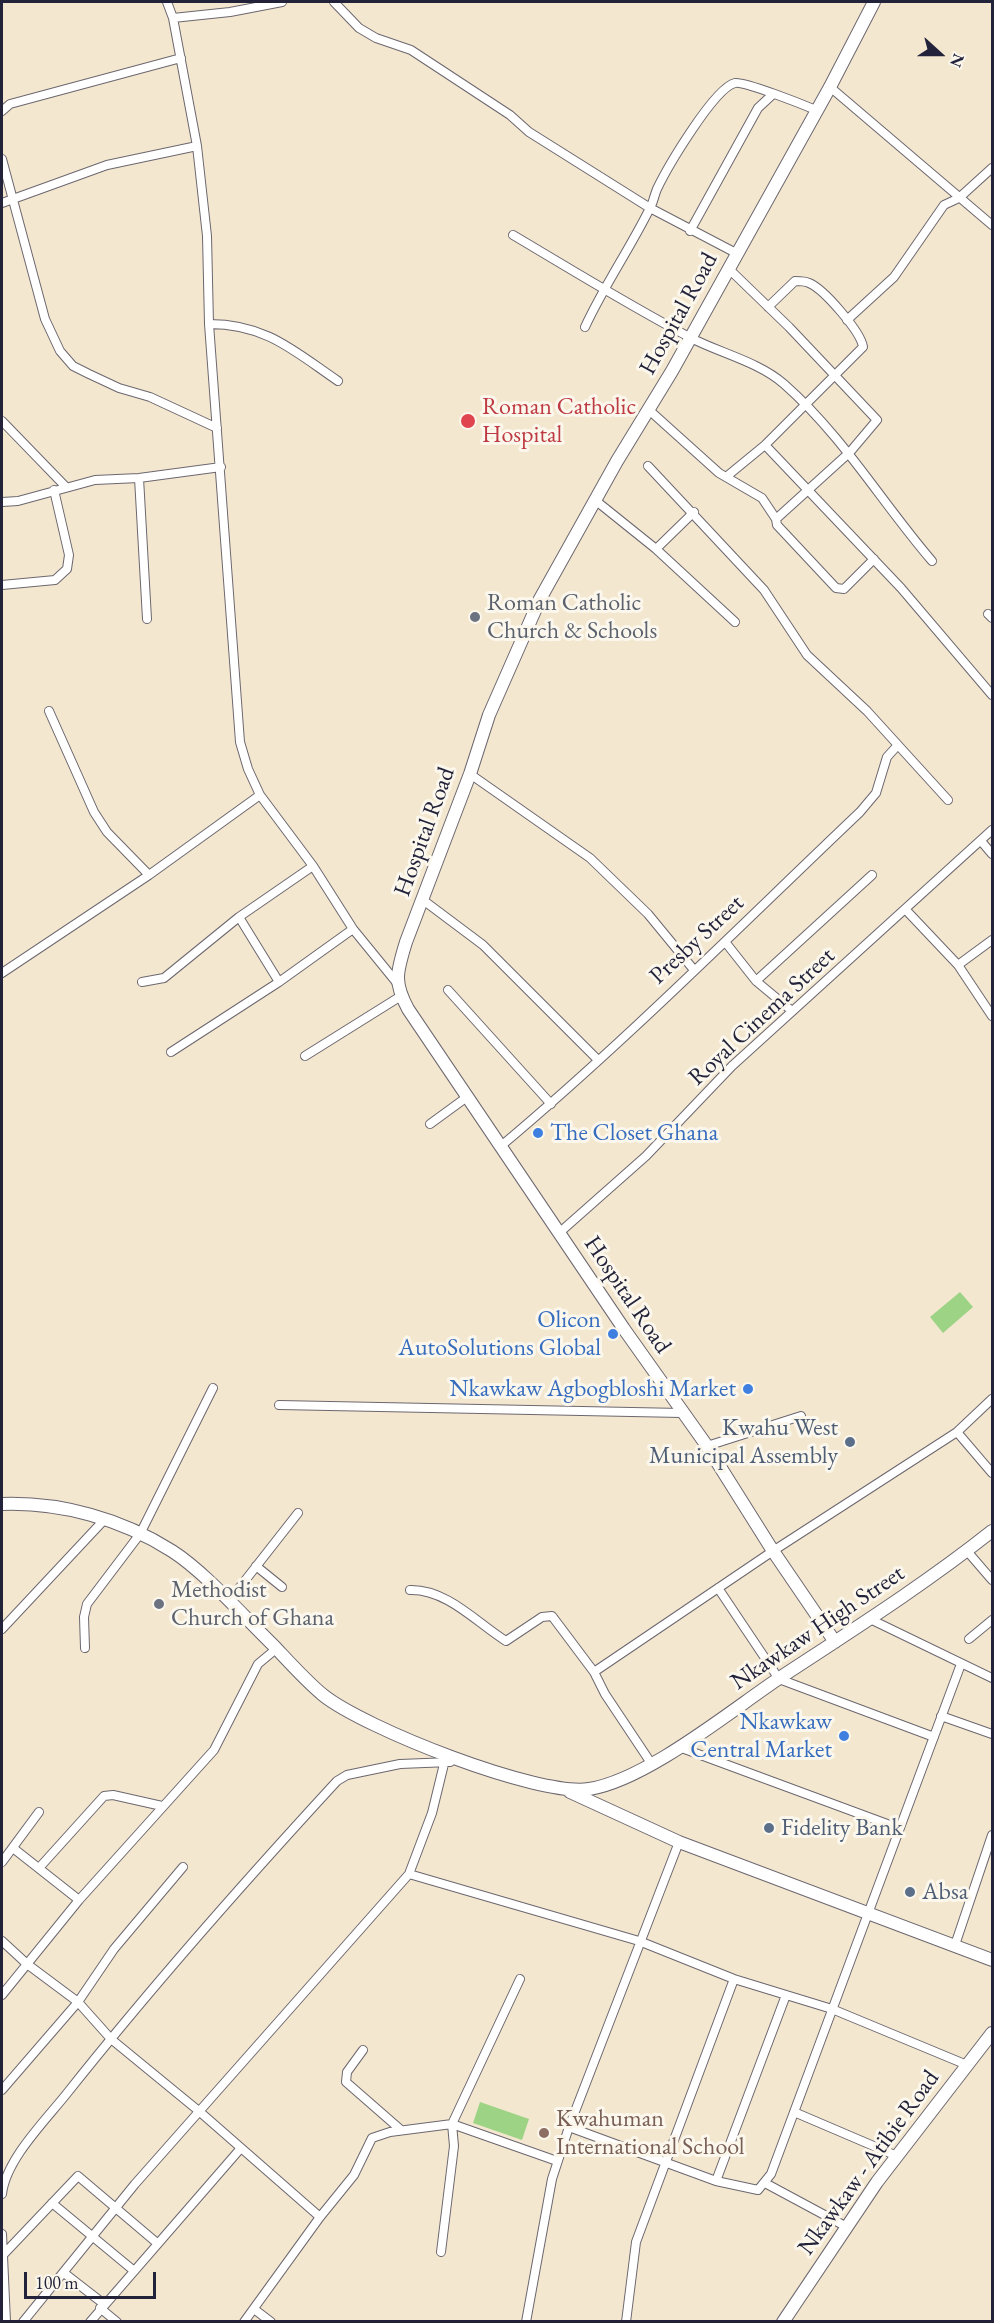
<!DOCTYPE html>
<style>
body{margin:0}
#map{position:relative;width:994px;height:2323px;overflow:hidden;background:#f4e7cf;font-family:"EB Garamond",serif}
canvas{display:block}
.frame{position:absolute;inset:0;border:3px solid #22223b;pointer-events:none}
.north{position:absolute;left:910px;top:24px;width:60px;height:60px;-webkit-text-stroke:4px #fbf7ec;paint-order:stroke;rotate:111deg;font-size:16px;font-weight:700;line-height:24px;text-align:center;color:#22223b}
.north::after{content:'';display:block;margin:auto;width:21px;height:27px;background:#22223b;clip-path:polygon(50% 0,100% 100%,50% 72%,0 100%)}
.scale{position:absolute;left:24px;top:2272px;width:132px;height:27px;box-sizing:border-box;border:3px solid #22223b;border-top:0;padding-left:8px;font-size:18px;line-height:21px;white-space:nowrap;color:#22223b;-webkit-text-stroke:4px #fbf7ec;paint-order:stroke}
</style>
<div id="map">
<canvas width="994" height="2323"></canvas>
<div class="frame"></div>
<div class="north">N</div>
<div class="scale">100 m</div>
</div>
<script>
const ctx = document.querySelector('canvas').getContext('2d');
ctx.lineJoin = 'round';
function fill(path, color) { ctx.fillStyle = color; ctx.fill(path, 'evenodd'); }
function stroke(path, color, width, dash) { ctx.strokeStyle = color; ctx.lineWidth = width; ctx.lineCap = dash ? 'butt' : 'round'; ctx.setLineDash(dash || []); ctx.stroke(path); }
function write(font, color, halo, rows, align = 'center') {
  ctx.font = font + ' "EB Garamond",serif'; ctx.lineWidth = 6; ctx.setLineDash([]); ctx.textBaseline = 'middle'; ctx.strokeStyle = halo; ctx.fillStyle = color; for (const [text, x, y, turn = 0] of rows) {
    ctx.save(); ctx.translate(x, y); ctx.rotate((+turn || 0) * Math.PI / 180); ctx.textAlign = isNaN(turn) ? turn : align; if (halo) ctx.strokeText(text, 0, 0); ctx.fillText(text, 0, 0); ctx.restore();
  }
}
const green = new Path2D(`
 M960 1292 973 1307 943 1333 930 1317Z
 M480 2102 529 2119 522 2140 473 2123Z`);
const street = new Path2D(`
 M167 2 173 18 197 146 207 236 209 324 240 742 248 769 260 795
 M334 2 359 28 376 38 411 50 510 115 529 132 650 208 736 253
 M173 18 230 12 282 2
 M830 87 992 225
 M2 111 10 104 181 58
 M2 159 45 319 60 351 73 366 89 374 119 388 150 397 217 428
 M2 203 107 165 197 146
 M690 231 758 108 772 95
 M513 235C572 270 630 306 691 338 720 353 759 362 784 384 843 436 882 503 932 561
 M728 268 789 327 877 420 850 452 776 519 777 525 836 588 844 589 874 559
 M847 320 894 277 944 205 959 198 992 168
 M209 324C266 324 294 351 338 381
 M585 327C604 286 629 250 649 210 653 204 654 196 657 189 667 168 714 88 735 83 744 81 804 105 816 110
 M649 410 719 473 762 498 776 519
 M2 421 65 486
 M765 445 901 588 992 695
 M648 466 764 590 807 655 867 711 948 800
 M726 477 765 445 863 347C861 332 824 289 809 283 805 281 800 281 795 281L768 307
 M139 478 147 619
 M595 500 656 549 735 622
 M2 502 18 501 95 480 139 478 221 467
 M656 549 694 512
 M2 585 55 580 67 569 69 555 54 490
 M988 614 992 618
 M49 711 94 812 107 832 149 875
 M470 774 590 858 648 914 694 970
 M981 841 992 854
 M423 900 483 945 597 1059
 M905 909 958 965 992 1016
 M239 917 279 982
 M726 943 756 981 792 1011
 M958 965 992 940
 M2 973 149 875 260 795 313 866 353 929 397 983
 M756 981 872 875
 M142 982 164 978 239 917 313 866
 M448 990 551 1104
 M171 1052 279 982 353 929
 M305 1056 401 996
 M430 1124 467 1097
 M501 1146C626 1041 741 925 860 812L876 793 887 757 897 746
 M559 1233 646 1156 732 1066 992 830
 M279 1405 682 1413
 M957 1432 992 1473
 M707 1446 801 1416
 M967 1551 992 1580
 M256 1566 282 1587
 M718 1588 779 1679 934 1737
 M410 1590C447 1589 477 1623 506 1641L542 1617 552 1616 594 1672
 M229 1601 298 1513
 M872 1620 992 1678
 M2 1629 104 1520
 M969 1639 992 1620
 M85 1648 84 1617 87 1604 140 1534 213 1388
 M941 1716 992 1734
 M679 1747 898 1828
 M651 1763 605 1694 594 1672 773 1551 957 1432 992 1399
 M679 1842 569 2127 716 2181 758 2190 771 2174 961 1664
 M13 1848 79 1900
 M2 1862 39 1812
 M39 1868 104 1796 113 1795 162 1806
 M409 1874 639 1941 734 1979 832 2009 967 2065
 M2 1941 27 1964 78 2002 111 2039 200 2112 320 2217
 M955 1945 992 1835
 M2 1995 79 1900 214 1750 258 1664 276 1649
 M363 2050 347 2072 346 2082 401 2130
 M2 2090 78 2002 114 1949 183 1867
 M794 2112 897 2156
 M716 2181 786 1995
 M765 2183 845 2226
 M2 2194C6 2159 46 2120 68 2092 153 1985 244 1882 337 1781L347 1775 400 1764 450 1762
 M52 2203 133 2270
 M2 2234 6 2322
 M441 2252 454 2146 452 2124 520 1979
 M2 2256 78 2176 157 2243
 M64 2273 104 2304
 M100 2308 117 2322
 M254 2309 271 2322
 M23 2322 135 2184 409 1874 432 1813 444 1764
 M90 2322 241 2148
 M244 2322 320 2217 354 2175 372 2138 390 2132 452 2124 557 2161
 M526 2322 552 2179 569 2127
 M626 2322 636 2242 734 1979`);
const secondary = new Path2D(`
 M2 1504C61 1502 122 1519 172 1551 205 1572 245 1618 274 1646 290 1663 306 1681 323 1695 364 1728 538 1797 589 1789 646 1780 729 1712 778 1679 851 1631 924 1585 992 1531
 M835 1642 773 1551 707 1446 624 1329 408 1009C393 981 397 972 406 942L470 774 489 715 540 599 617 461 672 371 830 87 874 2
 M570 1792 679 1842 992 1960
 M783 2322 877 2182 992 2033`);
const markers = [
 [468,421,8,"#e0444e"],
 [475,617,6,"#6b7280"],
 [538,1133,6,"#3f7fe0"],
 [613,1334,6,"#3f7fe0"],
 [748,1389,6,"#3f7fe0"],
 [850,1442,6,"#5c6f8a"],
 [159,1604,6,"#6b7280"],
 [844,1736,6,"#3f7fe0"],
 [769,1828,6,"#5c6f8a"],
 [910,1892,6,"#5c6f8a"],
 [544,2133,6,"#8d6e63"]
];
const streetNames = [
 ["Hospital Road",679,314,-61],
 ["Hospital Road",425,832,-70],
 ["Presby Street",697,940,-43],
 ["Royal Cinema Street",762,1017,-43],
 ["Hospital Road",627,1295,56],
 ["Nkawkaw High Street",818,1628,-34],
 ["Nkawkaw - Atibie Road",869,2163,-54]
];
const healthNames = [
 ["Roman Catholic",482,407],
 ["Hospital",482,435]
];
const worshipNames = [
 ["Roman Catholic",487,603],
 ["Church & Schools",487,631],
 ["Methodist",171,1590],
 ["Church of Ghana",171,1618]
];
const shopNames = [
 ["The Closet Ghana",550,1133,"left"],
 ["Olicon",601,1320],
 ["AutoSolutions Global",601,1348],
 ["Nkawkaw Agbogbloshi Market",736,1389],
 ["Nkawkaw",832,1722],
 ["Central Market",832,1750]
];
const serviceNames = [
 ["Kwahu West",838,1428,"right"],
 ["Municipal Assembly",838,1456,"right"],
 ["Fidelity Bank",781,1828],
 ["Absa",922,1892]
];
const educationNames = [
 ["Kwahuman",556,2119],
 ["International School",556,2147]
];
fill(green, '#9cd385');
stroke(street, '#6c676f', 10);
stroke(secondary, '#6c676f', 14);
stroke(street, '#fff', 8);
stroke(secondary, '#fff', 12);
for (const [x, y, r, color] of markers) { const dot = new Path2D(); dot.arc(x, y, r, 0, 2 * Math.PI); ctx.fillStyle = color; ctx.fill(dot); stroke(dot, '#fbf7ec', 2); }
write('24px', '#22223b', '#fbf7ec', streetNames);
write('24px', '#be3a42', '#fbf7ec', healthNames, 'left');
write('24px', '#5b616d', '#fbf7ec', worshipNames, 'left');
write('24px', '#366cbe', '#fbf7ec', shopNames, 'right');
write('24px', '#4e5e75', '#fbf7ec', serviceNames, 'left');
write('24px', '#785e54', '#fbf7ec', educationNames, 'left');
</script>
